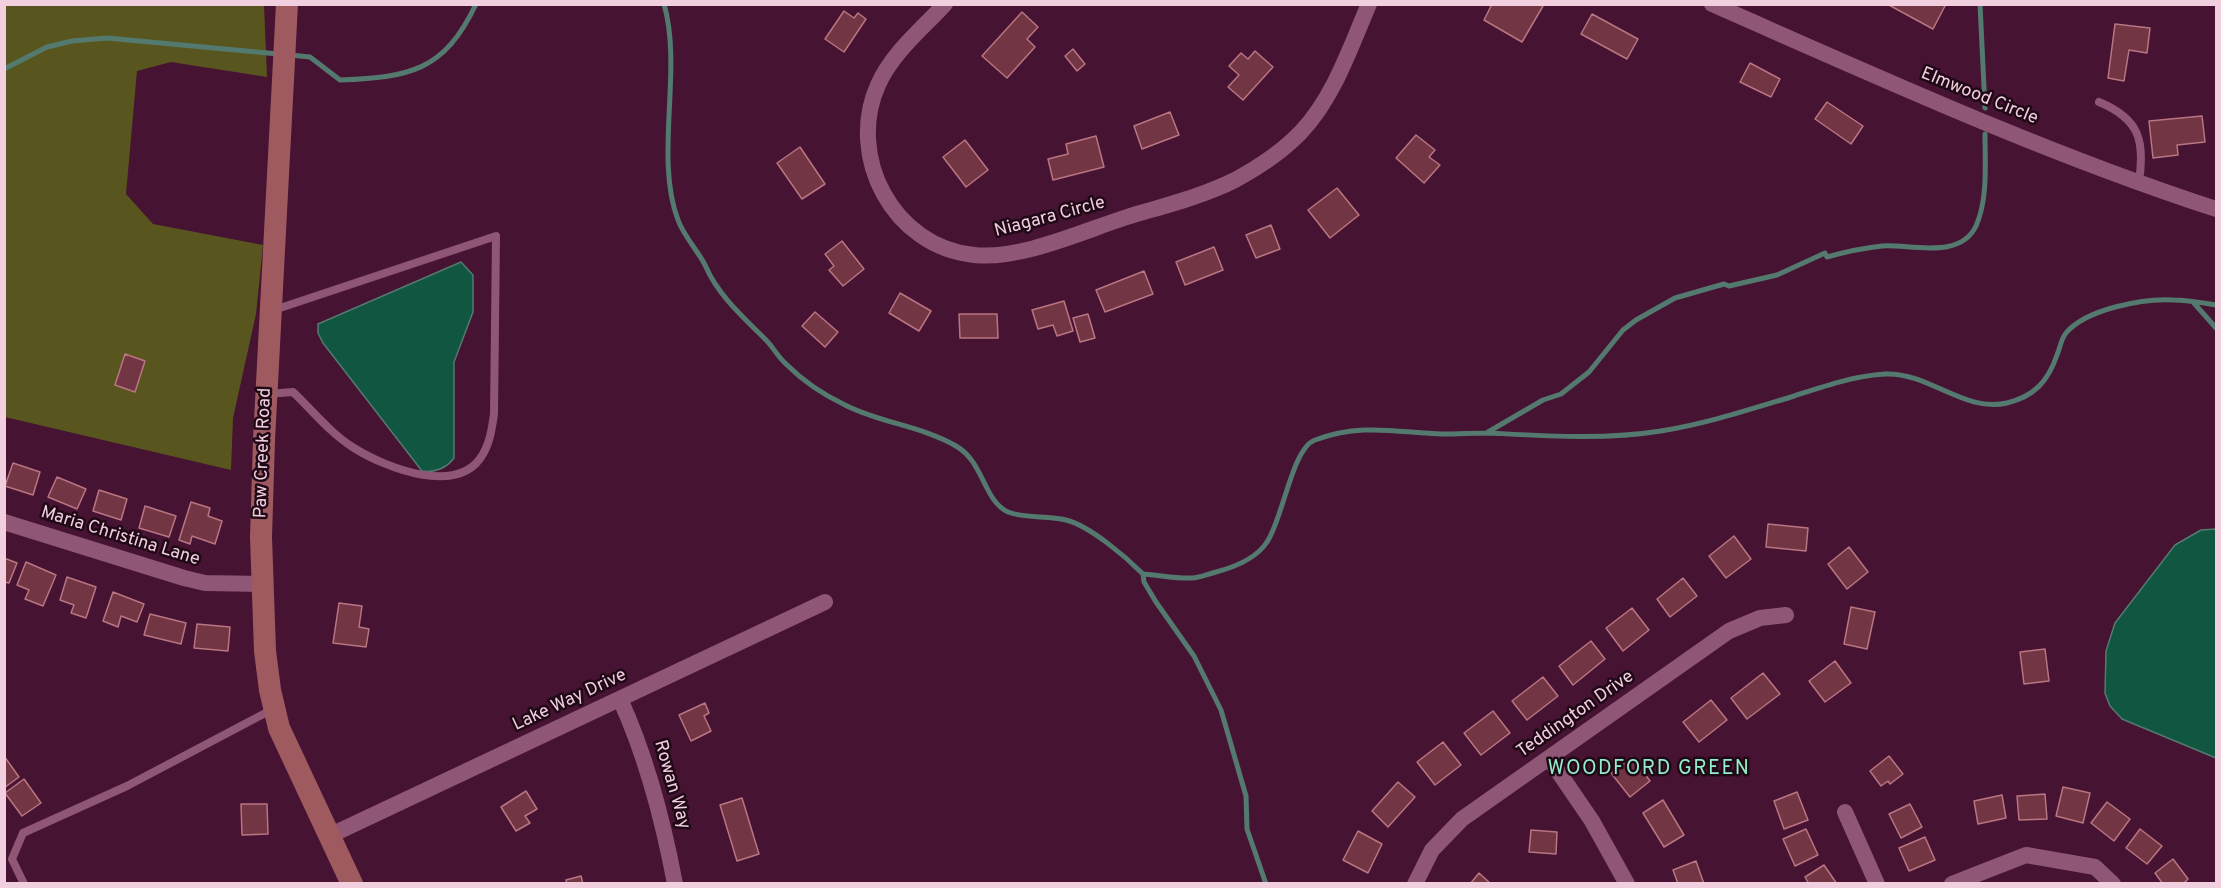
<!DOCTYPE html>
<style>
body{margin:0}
#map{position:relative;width:2221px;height:888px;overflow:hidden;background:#461332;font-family:Overpass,sans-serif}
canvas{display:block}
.frame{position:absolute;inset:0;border:6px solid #f1cfdf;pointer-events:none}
</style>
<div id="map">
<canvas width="2221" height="888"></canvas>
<div class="frame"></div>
</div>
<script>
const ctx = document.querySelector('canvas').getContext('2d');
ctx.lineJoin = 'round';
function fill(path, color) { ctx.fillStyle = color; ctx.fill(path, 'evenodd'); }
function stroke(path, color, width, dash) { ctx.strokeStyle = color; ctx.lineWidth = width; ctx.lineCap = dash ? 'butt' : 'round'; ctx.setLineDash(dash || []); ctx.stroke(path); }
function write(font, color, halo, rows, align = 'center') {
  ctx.font = font + ' Overpass,sans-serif'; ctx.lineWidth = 5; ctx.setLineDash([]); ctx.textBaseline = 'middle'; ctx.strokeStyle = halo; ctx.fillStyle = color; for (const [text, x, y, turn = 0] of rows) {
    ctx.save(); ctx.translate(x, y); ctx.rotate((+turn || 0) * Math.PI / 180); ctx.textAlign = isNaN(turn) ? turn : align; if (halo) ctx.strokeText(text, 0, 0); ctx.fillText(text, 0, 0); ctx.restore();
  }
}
const forest = new Path2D(`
 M5 5H264L267 77 171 62 137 71 126 194 153 224 263 245 256 314 233 418 231 470 5 417Z`);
const water = new Path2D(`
 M461 262 473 275V312L454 362V458C447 468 434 473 422 471L323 343 318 333V324Z
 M2216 529V758L2122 719 2110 706 2105 693 2106 651 2115 623 2175 545 2201 530Z`);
const stream = new Path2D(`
 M664 4C683 70 654 157 678 220 684 237 700 253 706 267 718 295 744 318 766 340 773 347 778 357 786 364 803 381 824 395 845 405 880 423 922 426 956 446 984 462 983 500 1008 512 1025 519 1048 515 1066 520 1090 526 1126 557 1143 574L1144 582 1156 602 1194 656 1221 710 1246 796 1247 829 1266 884
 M1980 4 1985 108
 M290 55 310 57 340 80C409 77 444 72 476 4
 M4 69 47 47 72 41 107 38 278 54
 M2193 302 2216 328
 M1488 432 1543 400 1561 394 1589 372 1623 330 1636 320 1675 298 1724 284 1729 286 1777 275 1825 253 1827 257C1845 252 1863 248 1882 246 1910 244 1960 260 1976 226 1988 199 1985 164 1985 134
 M1143 574C1159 575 1177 579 1192 578 1200 578 1208 574 1216 572 1235 567 1256 559 1267 542 1283 519 1292 448 1315 440 1361 423 1395 432 1442 434 1458 434 1474 433 1490 433 1547 436 1605 440 1661 431 1705 424 1748 410 1791 397 1822 387 1852 376 1885 374 1929 372 1964 413 2007 403 2035 396 2048 381 2057 355 2060 348 2061 339 2066 333 2086 309 2144 298 2174 300 2188 300 2203 303 2216 305`);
const building = new Path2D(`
 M1492 4H1540L1543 6 1522 42 1484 20Z
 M1887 4H1946L1933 29Z
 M844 11 854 18 858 13 866 19 844 52 825 39Z
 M1022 12 1038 27 1027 39 1035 47 1007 78 982 56Z
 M1592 14 1638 39 1627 59 1581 34Z
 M2115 24 2150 28 2147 53 2129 50 2124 81 2108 78Z
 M1073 49 1085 64 1077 71 1065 56Z
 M1255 51 1273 67 1243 100 1228 87 1239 75 1229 66 1241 53 1248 59Z
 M1750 63 1780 79 1771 97 1740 82Z
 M1827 102 1863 126 1851 144 1815 119Z
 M1170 112 1179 135 1142 149 1134 126Z
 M2202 116 2205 142 2177 145 2178 155 2153 158 2149 121Z
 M1416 135 1435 150 1429 157 1440 165 1424 183 1396 158Z
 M1096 136 1104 167 1053 180 1048 159 1068 154 1066 144Z
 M965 140 988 170 966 187 943 157Z
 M800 147 825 184 802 199 777 163Z
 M1337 188 1359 215 1330 238 1308 210Z
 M1271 225 1280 249 1256 258 1246 235Z
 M842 241 864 269 843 286 829 270 834 266 825 254Z
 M1214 247 1223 270 1185 285 1176 262Z
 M1144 271 1153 294 1105 312 1096 290Z
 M900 293 931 311 919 331 889 313Z
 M1064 301 1073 331 1057 336 1053 325 1038 329 1032 310Z
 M815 312 838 332 825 347 802 326Z
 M959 314H997L998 338H960Z
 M1088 314 1095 338 1080 342 1073 318Z
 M125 354 145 361 135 392 115 385Z
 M13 463 40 472 33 495 5 486Z
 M57 477 86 489 77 509 48 497Z
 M99 490 127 499 121 520 93 511Z
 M191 502 210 508 208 516 222 521 215 544 192 536 190 544 179 540Z
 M145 506 176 516 169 537 139 528Z
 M1768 524 1808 528 1806 551 1766 547Z
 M1734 536 1751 559 1726 578 1709 556Z
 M1849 547 1868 572 1847 589 1828 564Z
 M4 558 17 563 9 583 4 582Z
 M26 562 56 575 43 606 25 599 29 590 17 585Z
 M67 577 96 587 86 618 71 613 74 605 60 600Z
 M1683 578 1697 596 1670 617 1657 599Z
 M113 592 144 604 137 622 121 616 118 627 103 621Z
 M339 603 362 606 359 627 369 629 366 647 333 643Z
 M1851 607 1875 612 1867 649 1844 644Z
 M1632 608 1649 630 1623 651 1606 628Z
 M150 614 186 623 181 644 144 635Z
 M197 624 230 627 228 651 194 648Z
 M1591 641 1605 659 1573 685 1559 666Z
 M2045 649 2049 681 2024 684 2020 652Z
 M1835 661 1851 683 1825 702 1809 681Z
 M1763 673 1780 694 1747 719 1731 698Z
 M1543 677 1558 696 1527 720 1512 701Z
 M1711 700 1727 720 1699 742 1683 722Z
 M705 703 709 713 704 716 711 731 691 741 679 715Z
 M1493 711 1510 733 1481 755 1464 733Z
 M1443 742 1461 765 1435 785 1417 762Z
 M4 756 19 777 4 788Z
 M1889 756 1903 774 1890 784 1888 781 1881 786 1870 771Z
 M1632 757 1650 781 1630 797 1611 773Z
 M24 779 41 803 22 816 5 793Z
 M1398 782 1415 797 1388 827 1372 811Z
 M2063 787 2090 793 2083 823 2056 816Z
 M526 791 537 809 525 816 530 823 516 831 501 807Z
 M1797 792 1808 820 1784 829 1774 801Z
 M2045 794 2047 819 2019 820 2017 796Z
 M2002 795 2006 818 1978 824 1974 801Z
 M742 798 759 854 737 861 720 805Z
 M1663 800 1684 835 1664 847 1643 813Z
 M2107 802 2130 819 2114 841 2091 823Z
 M241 804H267L268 834 242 835Z
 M1910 804 1922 827 1901 838 1889 814Z
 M1806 829 1818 855 1795 866 1783 839Z
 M2140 829 2162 846 2147 864 2126 848Z
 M1531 830 1557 832 1556 854 1529 852Z
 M1358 831 1382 844 1368 873 1343 860Z
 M1925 837 1935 860 1909 871 1899 848Z
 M2173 859 2188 879 2183 884H2163L2155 873Z
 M1696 861 1704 884H1678L1673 870Z
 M1824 865 1837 884H1809L1805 877Z
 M1479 873 1491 884H1470Z
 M581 876 583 884H567L566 880Z`);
const lane = new Path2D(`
 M2099 102C2140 119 2145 141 2139 182
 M267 394 293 392C313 411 330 433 354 448 386 468 459 497 483 454 490 442 492 428 494 414L496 236 271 311
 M24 884 12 859 23 833 127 786 273 709`);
const street = new Path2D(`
 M945 4C922 29 892 53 878 85 846 156 893 247 974 255 1021 260 1083 231 1127 217 1163 206 1201 197 1235 180 1259 167 1282 152 1301 132 1334 97 1350 48 1369 4
 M1712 4C1878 77 2044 153 2216 209
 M4 522 184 578 205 583 262 584
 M620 699C647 758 663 820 675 884
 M1549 758 1592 821 1627 884
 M1845 812 1877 884
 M331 835 825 602
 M1415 884 1432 850 1462 819 1729 631 1760 618 1786 615
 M1952 884 2026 855 2095 867 2113 884`);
const secondary = new Path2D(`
 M287 4 264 440 261 537 265 651 270 690 279 728 352 884`);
const streetNames = [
 ["Elmwood Circle",1979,97,22],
 ["Niagara Circle",1050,218,-15],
 ["Paw Creek Road",264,453,-88],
 ["Maria Christina Lane",120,537,17],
 ["Lake Way Drive",570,701,-25],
 ["Teddington Drive",1576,715,-35],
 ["Rowan Way",671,785,74]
];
const neighbourhoodNames = [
 ["WOODFORD GREEN",1649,770]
];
fill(forest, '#58561e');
fill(water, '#105640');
stroke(water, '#547a70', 1.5);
stroke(stream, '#547a70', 5);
fill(building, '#723543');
stroke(building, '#b97582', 1.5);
stroke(lane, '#905675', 8);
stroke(street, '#905675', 16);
stroke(secondary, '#9f5a60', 22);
write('18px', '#f1cfdf', '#200916', streetNames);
ctx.letterSpacing = '1.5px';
write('20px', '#94edca', '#200916', neighbourhoodNames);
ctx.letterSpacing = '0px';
</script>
